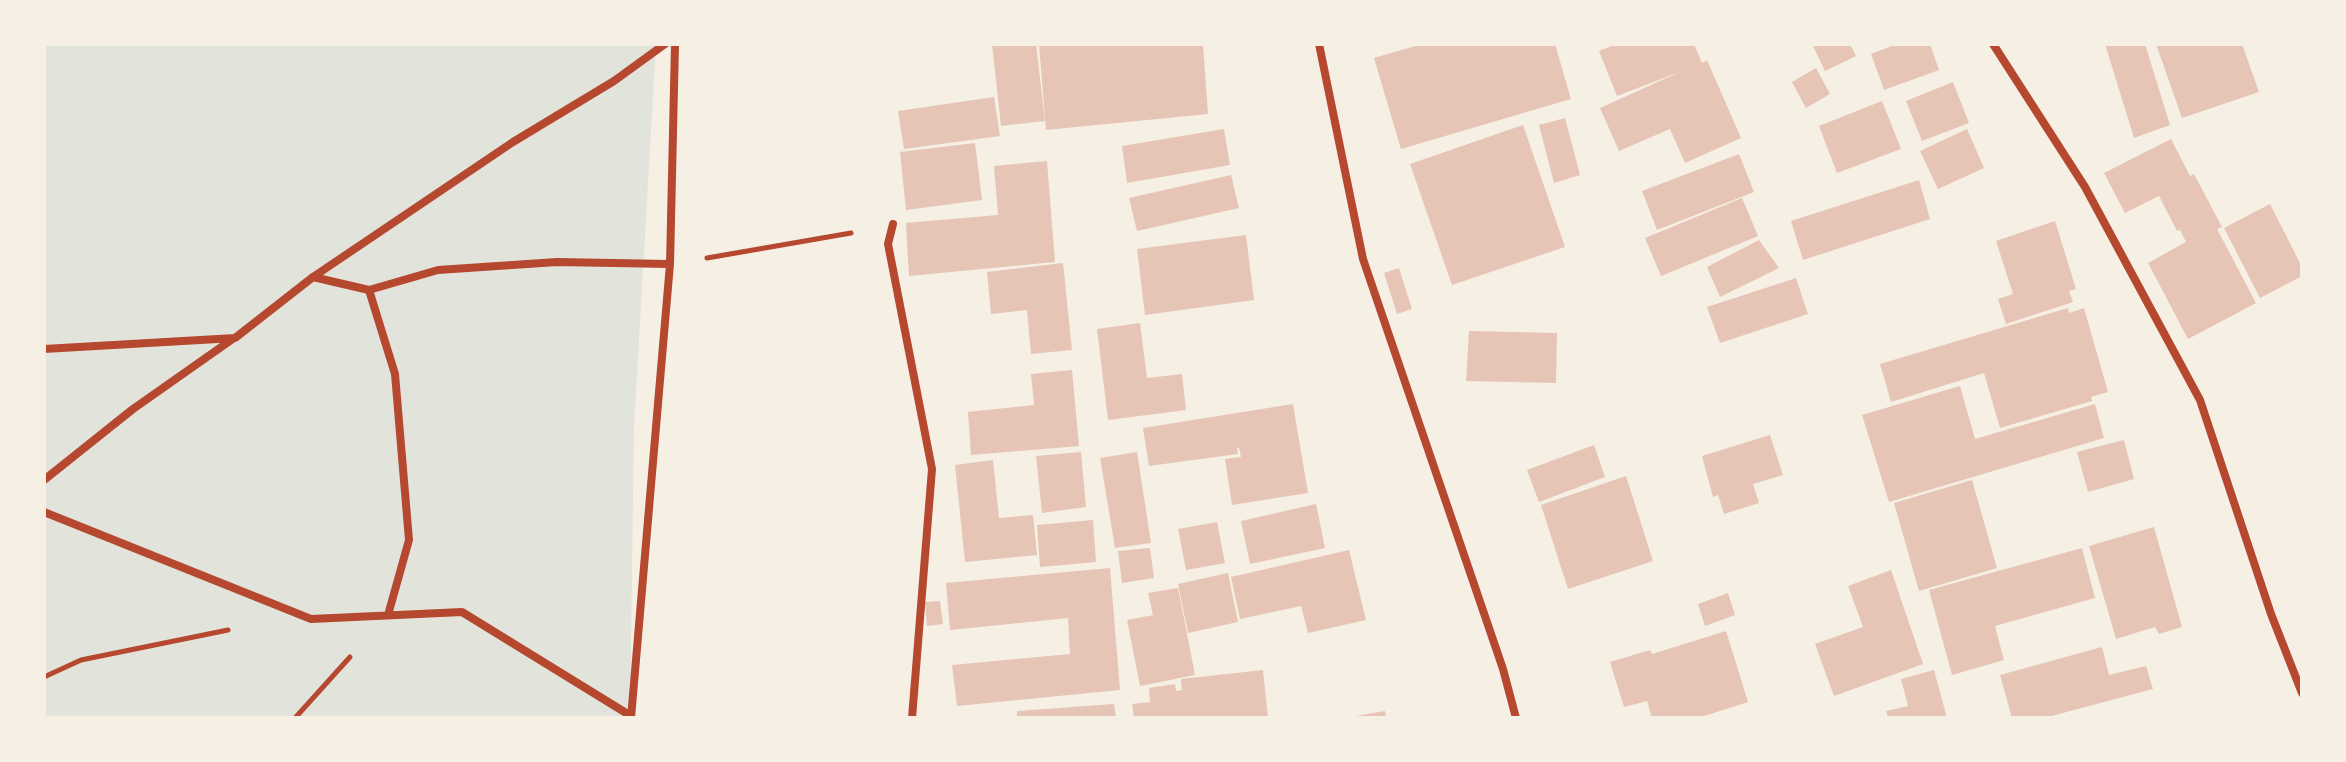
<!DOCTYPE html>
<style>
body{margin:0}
#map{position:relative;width:2346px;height:762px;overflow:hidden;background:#f6efe4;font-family:"Golos Text",sans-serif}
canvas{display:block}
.frame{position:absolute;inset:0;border:46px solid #f6efe4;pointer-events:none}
</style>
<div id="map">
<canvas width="2346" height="762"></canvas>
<div class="frame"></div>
</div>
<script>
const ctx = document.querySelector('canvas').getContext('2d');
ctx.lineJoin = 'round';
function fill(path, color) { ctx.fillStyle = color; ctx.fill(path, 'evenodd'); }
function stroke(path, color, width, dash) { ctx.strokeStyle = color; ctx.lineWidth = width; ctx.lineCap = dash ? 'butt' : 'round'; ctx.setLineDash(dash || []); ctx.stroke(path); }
const green = new Path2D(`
 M44 44H656L634 427 630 718H44Z`);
const building = new Path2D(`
 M992 44H1036L1045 121 1001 126Z
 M1039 44H1203L1208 114 1046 130Z
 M1422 44H1555L1571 99 1401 149 1374 58Z
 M1617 44H1694L1702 63 1707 60 1741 138 1685 163 1670 129 1619 151 1600 108 1682 71 1617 96 1599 51Z
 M1812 44H1850L1856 56 1825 71Z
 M1897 44H1930L1939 70 1884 90 1871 54Z
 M2105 44H2145L2170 125 2134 138Z
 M2156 44H2242L2259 92 2182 118Z
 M1816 68 1830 94 1806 108 1792 82Z
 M1953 82 1969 123 1922 141 1906 101Z
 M994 97 1000 136 904 149 898 111Z
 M1882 101 1901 149 1837 173 1819 126Z
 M1565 118 1580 175 1554 183 1539 125Z
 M1523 125 1565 247 1452 285 1410 164Z
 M1224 129 1230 165 1127 183 1122 146Z
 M1967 129 1984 168 1938 189 1920 151Z
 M2171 139 2190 176 2194 174 2222 227 2217 229 2256 303 2188 339 2148 263 2186 242 2180 230 2177 231 2159 196 2125 213 2104 173Z
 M975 143 982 200 906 210 900 152Z
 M1739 154 1754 192 1657 230 1642 191Z
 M1047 161 1055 262 909 276 906 223 998 215 994 166Z
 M1231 175 1239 208 1137 231 1129 198Z
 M1919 180 1930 219 1803 260 1791 221Z
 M1742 198 1758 236 1661 276 1645 238Z
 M2270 204 2302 267V276L2260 298 2224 228Z
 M2055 221 2076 289 2069 291 2073 302 2006 324 1998 299 2013 294 1996 241Z
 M1246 235 1254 300 1145 315 1137 249Z
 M1759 240 1779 268 1720 297 1707 267Z
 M1063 263 1072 350 1031 354 1027 310 991 314 987 272Z
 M1399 268 1412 309 1397 314 1384 273Z
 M1796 278 1808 314 1720 343 1707 307Z
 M2068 308 2069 313 2084 308 2108 392 2091 397 2092 401 2000 428 1984 373 1891 402 1880 364Z
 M1140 323 1147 378 1182 374 1186 410 1108 420 1097 329Z
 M1469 331 1557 333 1556 383 1466 381Z
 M1072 370 1079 446 971 455 968 412 1034 405 1031 374Z
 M1960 386 1975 439 2095 404 2104 438 1889 502 1862 415Z
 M1293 404 1308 493 1232 505 1225 459 1241 457 1239 448H1237L1238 454 1149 466 1143 428Z
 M1770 435 1783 475 1753 484 1759 503 1724 514 1718 495 1713 497 1702 456Z
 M2124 440 2134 479 2088 492 2077 452Z
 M1594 445 1605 477 1539 502 1527 470Z
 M1081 452 1086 507 1042 513 1036 456Z
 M1137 452 1151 543 1115 548 1100 458Z
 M993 460 999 518 1033 515 1037 555 965 562 955 465Z
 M1626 476 1653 561 1568 589 1541 505Z
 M1972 480 1997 568 1919 591 1894 503Z
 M1316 504 1325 548 1250 564 1241 521Z
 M1093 520 1096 562 1040 567 1037 525Z
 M1217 522 1225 563 1186 570 1178 529Z
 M2154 527 2182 627 2159 634 2155 627 2116 639 2089 546Z
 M1150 548 1154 578 1122 583 1118 551Z
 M2082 548 2095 598 1995 626 2004 660 1952 675 1929 590Z
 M1349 550 1366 620 1308 633 1301 606 1240 619 1231 577Z
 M1110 568 1120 690 957 706 952 665 1070 654 1068 618 950 630 946 583Z
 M1891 570 1923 664 1834 696 1815 644 1863 627 1848 586Z
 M1228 573 1238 622 1188 633 1178 584Z
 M1178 588 1195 675 1140 686 1127 620 1153 615 1148 593Z
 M1728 593 1735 615 1705 626 1698 604Z
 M940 601 943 624 927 626 925 602Z
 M1726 631 1748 702 1698 718H1652L1647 701 1624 707 1610 662 1650 650 1652 654Z
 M2102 647 2109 675 2146 666 2153 689 2044 718H2012L2000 675Z
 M1263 670 1268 718H1134L1132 704 1150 702 1149 688 1175 684 1176 691 1182 690 1181 679Z
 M1934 670 1947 718H1888L1886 711 1908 706 1901 679Z
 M1114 704 1116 718H1017V711Z
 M1385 711 1386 718H1356V716Z`);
const path = new Path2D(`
 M707 258 851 233
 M44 677 81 660 228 630
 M295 718 350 657`);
const minor = new Path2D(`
 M1319 44 1363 259 1503 669 1516 718
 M1993 44 2085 187 2200 400 2271 614 2302 693
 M893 224 888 244 932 469 912 718
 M313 277 369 290 438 270 557 262 670 264
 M369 290 395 374 409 540 388 615
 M44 349 235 338 313 277 513 142 614 81 665 44
 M44 480 133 409 234 338
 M44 512 311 619 462 612 631 716
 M631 718 670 264 675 44`);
fill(green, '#e2e4dc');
fill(building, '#e6c5b7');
stroke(path, '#b5482f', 5);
stroke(minor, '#b5482f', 8);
</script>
